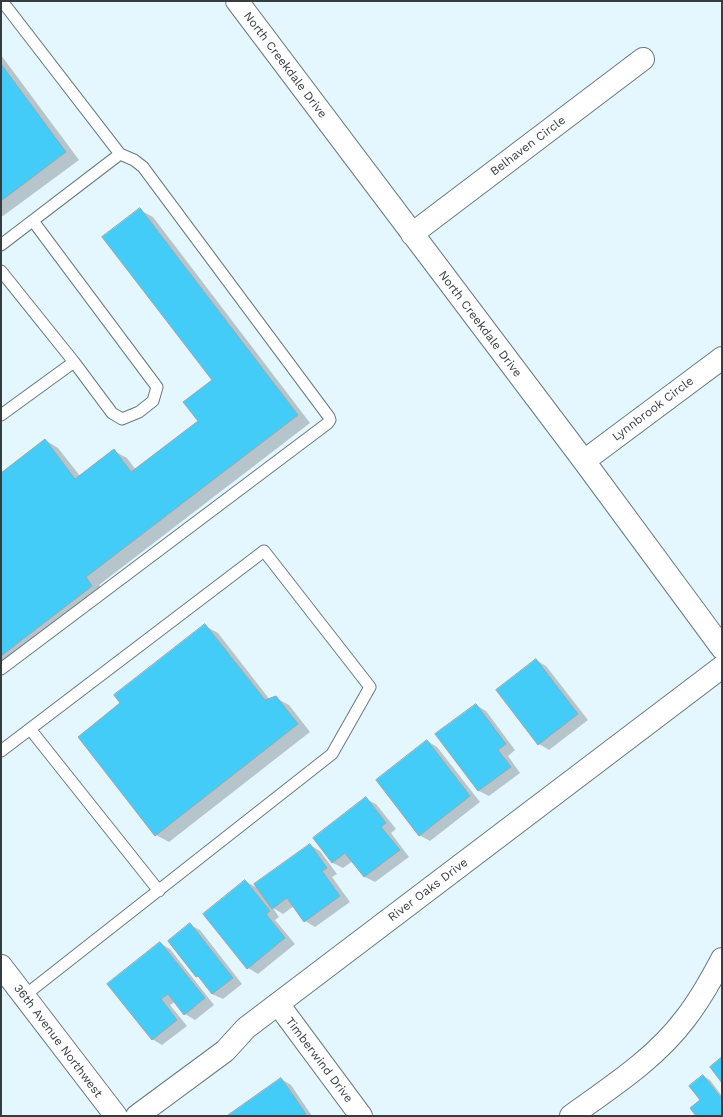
<!DOCTYPE html>
<style>
body{margin:0}
#map{position:relative;width:723px;height:1117px;overflow:hidden;background:#e4f7fe;font-family:"Work Sans",sans-serif}
canvas{display:block}
.frame{position:absolute;inset:0;border:2px solid #363d40;pointer-events:none}
</style>
<div id="map">
<canvas width="723" height="1117"></canvas>
<div class="frame"></div>
</div>
<script>
const ctx = document.querySelector('canvas').getContext('2d');
ctx.lineJoin = 'round';
function fill(path, color) { ctx.fillStyle = color; ctx.fill(path, 'evenodd'); }
function stroke(path, color, width, dash) { ctx.strokeStyle = color; ctx.lineWidth = width; ctx.lineCap = dash ? 'butt' : 'round'; ctx.setLineDash(dash || []); ctx.stroke(path); }
function write(font, color, halo, rows, align = 'center') {
  ctx.font = font + ' "Work Sans",sans-serif'; ctx.lineWidth = 3.5; ctx.setLineDash([]); ctx.textBaseline = 'middle'; ctx.strokeStyle = halo; ctx.fillStyle = color; for (const [text, x, y, turn = 0] of rows) {
    ctx.save(); ctx.translate(x, y); ctx.rotate((+turn || 0) * Math.PI / 180); ctx.textAlign = isNaN(turn) ? turn : align; if (halo) ctx.strokeText(text, 0, 0); ctx.fillText(text, 0, 0); ctx.restore();
  }
}
const shadow = new Path2D(`
 M1 55 79 160 3 216 1 215Z
 M140 210 153 217 310 423 99 585 105 594 1 671V474L45 440 58 448 80 476 114 451 127 458 136 470 199 421 214 380Z
 M205 626 218 633 270 700 276 698 289 705 310 732 169 842 156 835 122 703Z
 M536 660 546 666 588 720 549 750 539 744Z
 M476 705 486 711 515 750 508 756 520 773 489 796 479 791 436 734Z
 M427 741 437 747 480 802 430 841 419 835Z
 M366 799 376 804 396 829 391 833 409 857 375 882 365 877 353 861 343 868 333 863 315 838Z
 M310 845 320 851 337 874 332 877 350 902 315 927 305 921 294 906 283 914 273 908 279 917 275 920 295 944 258 974 248 968 245 881 259 889Z
 M190 925 200 930 242 984 223 999 212 994 201 979 197 976 169 941Z
 M160 943 170 949 214 1005 195 1020 185 1014 175 1002 170 1005 187 1026 162 1045 152 1039Z
 M703 1076 710 1080 722 1096V1116H698L701 1100Z
 M281 1079 291 1085 312 1116H229Z`);
const building = new Path2D(`
 M1 64 66 152 1 201Z
 M140 208 298 415 86 577 92 586 1 656V473L45 439 75 479 114 449 131 472 198 421 183 402 212 380 102 237Z
 M205 624 265 700 276 696 298 724 155 836 78 737 120 703 114 695Z
 M536 659 578 714 538 745 496 690Z
 M476 704 506 744 498 750 511 767 478 791 435 734Z
 M427 740 470 796 419 836 376 780Z
 M366 797 386 823 381 827 400 850 364 877 345 853 332 863 313 838Z
 M310 844 327 868 322 871 340 896 304 922 287 898 272 909 254 884Z
 M245 880 270 911 266 914 285 938 247 969 203 914Z
 M190 923 233 978 212 994 198 976 196 977 168 941Z
 M160 942 205 998 184 1015 168 994 161 999 177 1020 152 1040 107 984Z
 M722 1057V1083L710 1067Z
 M703 1075 722 1099V1116H696L690 1108 700 1100 689 1086Z
 M281 1078 306 1114 304 1116H227Z`);
const lane = new Path2D(`
 M33 221 157 387 153 401 139 412 122 419 112 413 74 362
 M1 245 120 154 2 1
 M1 271 74 362 1 415
 M1 669 328 423 330 420 329 417 143 167 134 160 120 154
 M30 729 159 891
 M1 751 264 551 370 687 332 754 24 996`);
const street = new Path2D(`
 M237 1 584 461 722 648
 M412 234 643 59
 M584 461 722 358
 M278 1004 361 1116
 M571 1116C611 1087 655 1059 685 1019 700 1000 711 980 722 959`);
const secondary = new Path2D(`
 M1 966 116 1116
 M137 1116 225 1051 246 1028 722 667`);
const streetNames = [
 ["North Creekdale Drive",285,65,53],
 ["Belhaven Circle",528,146,-37],
 ["North Creekdale Drive",480,324,53],
 ["Lynnbrook Circle",653,409,-37],
 ["River Oaks Drive",428,890,-37],
 ["36th Avenue Northwest",58,1041,53],
 ["Timberwind Drive",319,1060,53]
];
fill(shadow, '#0003');
fill(building, '#44ccf8');
stroke(building, '#97a7ae', 1);
stroke(lane, '#6a7a80', 13);
stroke(street, '#6a7a80', 24);
stroke(secondary, '#6a7a80', 24);
stroke(lane, '#fff', 11);
stroke(street, '#fff', 22);
stroke(secondary, '#fff', 22);
write('12px', '#363d40', '#fff', streetNames);
</script>
